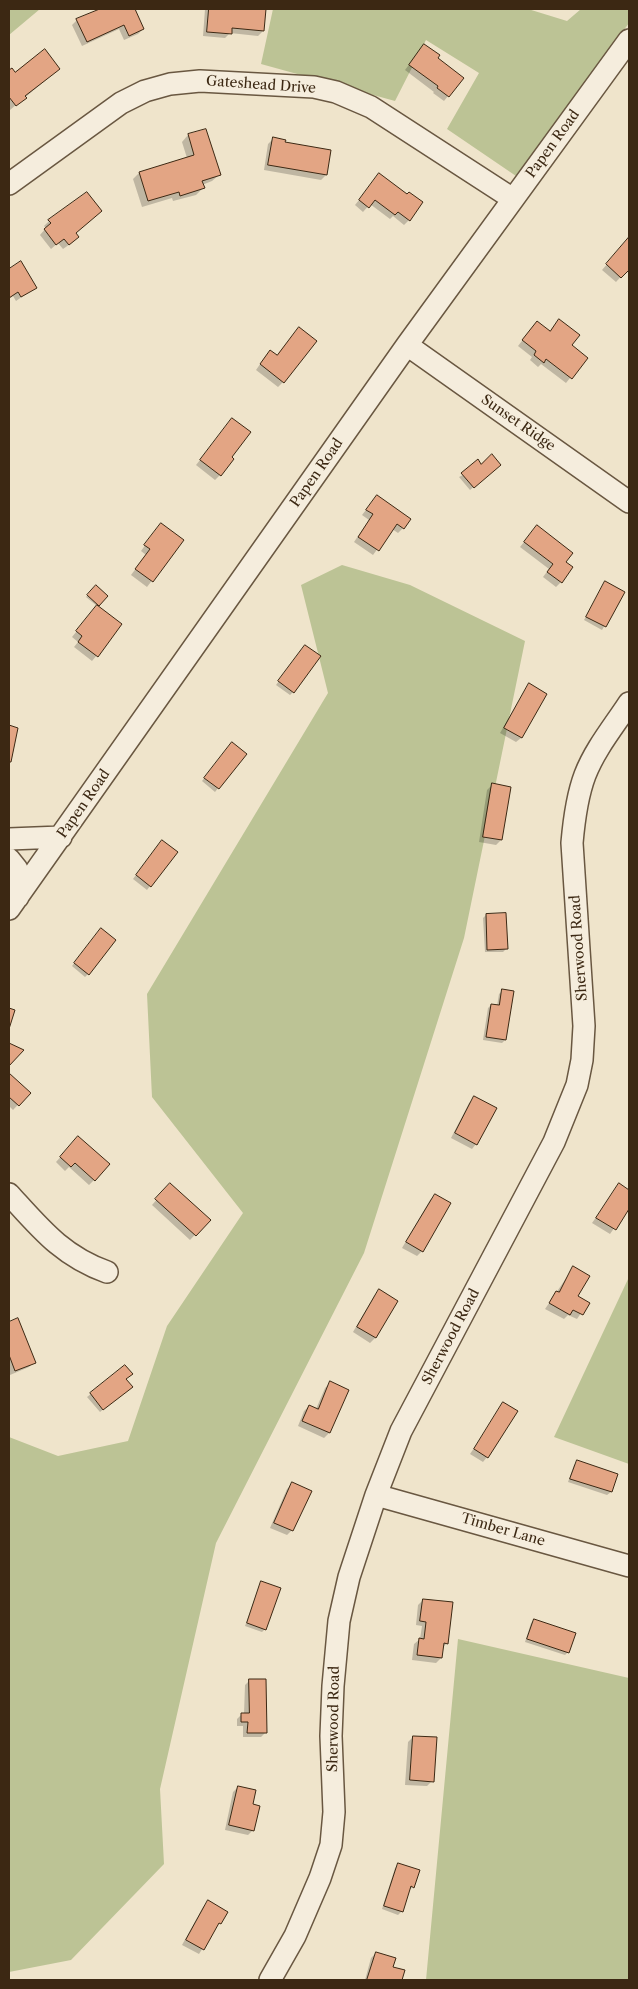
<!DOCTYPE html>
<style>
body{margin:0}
#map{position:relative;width:638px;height:1989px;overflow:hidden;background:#efe4cb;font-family:"Libre Caslon Text",serif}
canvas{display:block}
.frame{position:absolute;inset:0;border:10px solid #3c2813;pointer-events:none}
</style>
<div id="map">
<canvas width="638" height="1989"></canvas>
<div class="frame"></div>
</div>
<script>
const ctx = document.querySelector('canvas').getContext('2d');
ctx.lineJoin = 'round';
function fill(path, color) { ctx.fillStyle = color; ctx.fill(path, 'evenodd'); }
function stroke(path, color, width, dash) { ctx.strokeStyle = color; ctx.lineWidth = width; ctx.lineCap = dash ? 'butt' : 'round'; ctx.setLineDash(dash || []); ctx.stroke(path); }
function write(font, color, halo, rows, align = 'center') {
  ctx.font = font + ' "Libre Caslon Text",serif'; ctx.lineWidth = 4; ctx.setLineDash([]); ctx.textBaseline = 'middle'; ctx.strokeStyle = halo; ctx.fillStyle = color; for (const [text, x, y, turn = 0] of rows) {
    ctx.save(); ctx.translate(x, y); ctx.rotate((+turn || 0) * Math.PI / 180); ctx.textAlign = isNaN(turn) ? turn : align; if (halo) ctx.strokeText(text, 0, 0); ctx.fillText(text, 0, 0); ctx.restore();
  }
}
const green = new Path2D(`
 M9 9H40L9 35Z
 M273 9H528L567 21 581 9H629V23L516 176 447 129 479 73 426 40 395 101 261 64Z
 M342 565 410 585 525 641 464 938 364 1253 216 1543 160 1789 164 1864 71 1960 9 1972V1437L58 1456 128 1441 167 1326 243 1213 152 1097 147 994 328 693 301 585Z
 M629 1277V1464L554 1437Z
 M458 1639 629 1678V1980H426Z`);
const shadow = new Path2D(`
 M103 9H134L143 29 138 34 124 40 119 29 82 46 72 25 77 20Z
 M205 9H265L263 31 258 36 230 33 225 38 203 36Z
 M420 50 448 96 444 101 433 93 434 92 405 70Z
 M12 69 15 73 59 69 10 110 9 108V72Z
 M188 135 219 175 212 181 202 185 203 188 196 195 173 201 172 198 142 207 133 179 139 173 187 158 182 142Z
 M273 139 284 143 326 175 321 180 264 170 268 144Z
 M379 175 407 196 409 220 404 225 393 216 390 219 370 204 363 212 355 205Z
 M49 221 75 233 73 242 63 249 58 243 51 249 40 235 46 228 44 226Z
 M629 239V271L627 270 616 282 602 270Z
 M21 263 36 287 16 301 13 296 9 299V270Z
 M532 328 570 346 586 358 566 383 541 364 538 367 530 360 532 357 518 346Z
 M265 357 283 382 278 387 256 370Z
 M228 425 230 457 220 475 215 480 196 465Z
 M481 466 496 468 470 490 459 477Z
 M377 496 403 528 398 533 392 529 373 555 354 542 369 520 362 515Z
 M156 530 182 541 147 587 131 575 146 555 141 551Z
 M532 532 565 562 561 582 556 587 543 577 549 569 520 547Z
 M605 582 624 593 602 630 584 620Z
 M96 586 107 596 97 607 108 642 92 661 74 647 78 642 72 637 97 606 86 597Z
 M302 649 293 692 290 695 276 685Z
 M529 685 546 694 521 738 516 742 500 733 525 690Z
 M229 747 245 754 215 792 202 781Z
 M492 785 510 788 501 840 496 845 479 842 487 790Z
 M159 844 176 852 147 890 133 879Z
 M486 915 506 949 503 952H485L483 918Z
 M98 933 88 974 85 977 72 966Z
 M502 991 505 1040 502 1043 483 1040 488 1008 491 1005 497 1006 499 994Z
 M9 1075 29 1093 13 1110 9 1106Z
 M474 1098 476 1144 472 1149 451 1138 469 1103Z
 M73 1143 94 1180 89 1185 69 1167 65 1171 56 1162Z
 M619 1185 629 1191V1207L610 1234 592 1223Z
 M166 1189 209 1220 190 1240 152 1205Z
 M435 1195 449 1204 422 1251 417 1256 402 1248 430 1200Z
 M573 1268 577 1297 588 1303 577 1319 568 1315 564 1319 545 1309Z
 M379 1291 397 1301 375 1338 370 1343 353 1332 374 1296Z
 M18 1320 34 1362 29 1367 10 1375 9 1323Z
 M125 1367V1380L128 1390 100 1412 87 1397Z
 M330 1383 348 1390 329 1433 324 1438 298 1426 304 1411 309 1406 316 1409 325 1388Z
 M504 1404 487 1457 483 1462 470 1454Z
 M577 1462 616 1475 611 1492 607 1495 568 1482 574 1465Z
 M292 1484V1530L287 1535 270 1528 287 1489Z
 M262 1583 265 1629 262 1632 245 1626 259 1586Z
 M423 1600 447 1643 442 1648 441 1658 436 1663 412 1660 414 1644 420 1639 422 1626 416 1625 418 1605Z
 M534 1620 568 1652 565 1655 525 1642 531 1623Z
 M250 1680 266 1732 261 1737H243V1726H237V1719L242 1714H244L245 1685Z
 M413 1737 432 1781 427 1786 405 1785 408 1742Z
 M238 1787 251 1805 253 1830 248 1835 225 1830 233 1792Z
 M398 1865 413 1887 409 1890 401 1912 398 1915 382 1909 395 1868Z
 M208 1902 226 1912 199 1954 182 1945 203 1907Z
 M376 1953 391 1968 403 1971 400 1980H365L371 1958Z`);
const building = new Path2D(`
 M100 9H135L144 29 129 36 124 25 87 42 76 19Z
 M209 9H266L264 31 232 28V34L207 32Z
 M424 44 440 55 438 58 464 78 449 97 437 88 438 86 409 65Z
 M45 49 60 69 25 96 27 98 16 106 9 97V70L12 68 15 72Z
 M206 129 221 175 202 181 205 188 180 196 179 192 148 201 139 172 194 155 188 134Z
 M273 137 286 140 285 142 331 150 327 175 268 165Z
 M379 173 407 194 409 192 423 202 410 221 398 212 395 215 375 200 369 208 359 200Z
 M87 192 102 211 76 233 79 237 69 245 64 239 56 245 44 229 51 223 48 220Z
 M629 237V270L621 278 606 264Z
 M21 261 37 288 21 297 18 292 9 298V269Z
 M559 319 580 335 572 345 588 358 572 379 546 359 544 363 534 355 536 351 522 340 537 321 550 331Z
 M299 327 317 341 284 383 260 364 270 350 277 355Z
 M232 418 251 432 232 457 234 459 221 476 200 460Z
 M492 454 501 465 474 488 461 473 478 459 481 464Z
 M377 495 411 519 404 529 397 524 379 551 358 537 373 514 366 510Z
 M161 523 184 540 153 582 135 569 150 549 144 545Z
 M537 525 573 553 566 562 573 567 562 583 547 572 553 564 524 542Z
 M605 581 625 592 606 627 586 617Z
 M96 585 108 596 99 606 87 595Z
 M97 605 122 624 98 657 78 642 82 636 76 631Z
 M305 645 321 656 294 693 278 681Z
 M529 683 547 694 522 738 504 728Z
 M9 725 18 728 11 762H9Z
 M232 742 247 754 219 789 204 778Z
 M492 783 511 787 502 840 483 837Z
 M162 840 178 852 151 887 136 875Z
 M506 913 508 949 487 950 486 914Z
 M101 928 116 940 89 975 74 963Z
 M502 989 514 991 506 1040 486 1037 491 1004 499 1005Z
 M9 1008 15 1010 9 1029Z
 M9 1043 24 1050 9 1066Z
 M9 1073 31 1093 19 1106 9 1097Z
 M474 1096 497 1108 477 1145 455 1133Z
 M78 1136 110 1164 95 1181 75 1163 71 1167 60 1157Z
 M170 1183 211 1220 196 1236 155 1199Z
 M619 1183 629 1190V1209L616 1230 596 1218Z
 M435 1194 451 1203 423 1252 406 1242Z
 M573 1266 590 1276 578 1296 590 1303 583 1315 573 1310 570 1315 549 1303 556 1291 559 1292Z
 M379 1289 398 1301 376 1338 357 1327Z
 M18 1318 36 1363 15 1371 9 1355V1322Z
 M125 1365 133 1374 126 1379 133 1387 103 1410 90 1393Z
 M330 1381 349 1390 330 1433 302 1421 309 1405 318 1409Z
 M503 1402 518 1411 488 1458 474 1449Z
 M577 1460 618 1474 612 1492 570 1479Z
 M292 1482 312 1491 293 1531 274 1523Z
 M261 1581 281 1588 266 1630 247 1623Z
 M423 1599 453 1602 448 1644 444 1643 442 1658 417 1655 419 1638 424 1639 426 1622 420 1621Z
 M534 1619 576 1633 569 1653 527 1639Z
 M249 1679H266L267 1733H247L248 1722H241V1713H249Z
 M413 1736 437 1737 434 1782 410 1780Z
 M238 1786 256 1790 253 1804 260 1806 254 1831 229 1825Z
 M398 1863 420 1870 414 1888 411 1886 403 1912 384 1906Z
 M208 1900 228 1912 221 1924 219 1923 204 1950 186 1940Z
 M376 1952 396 1958 393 1967 405 1970 402 1980H367Z`);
const minor = new Path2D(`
 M9 184 121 103 145 91 170 84 200 81 314 87 336 92 371 107 513 199
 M407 345 629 502
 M9 839 61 837
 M9 859 17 869 18 897
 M9 909 407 345 629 40
 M9 1194C40 1228 62 1256 107 1272
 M376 1495 629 1566
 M270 1980 295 1936 320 1878 331 1845 334 1812 331 1736 333 1686 339 1621 349 1577 376 1495 401 1431 554 1142 577 1085 582 1060 584 1026 572 843C574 820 577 796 585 775 595 749 614 726 629 703`);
const streetNames = [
 ["Gateshead Drive",261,85,4],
 ["Papen Road",553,144,-54],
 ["Sunset Ridge",518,423,35],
 ["Papen Road",317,473,-55],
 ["Papen Road",84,804,-55],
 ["Sherwood Road",579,948,-94],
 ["Sherwood Road",451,1337,-62],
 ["Timber Lane",503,1530,16],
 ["Sherwood Road",334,1719,-89]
];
fill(green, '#bcc395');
fill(shadow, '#0003');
fill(building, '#e3a584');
stroke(building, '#3c2813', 1);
stroke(minor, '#695741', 24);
stroke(minor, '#f5eddd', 21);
write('14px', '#3c2813', '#f5eddd', streetNames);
</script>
